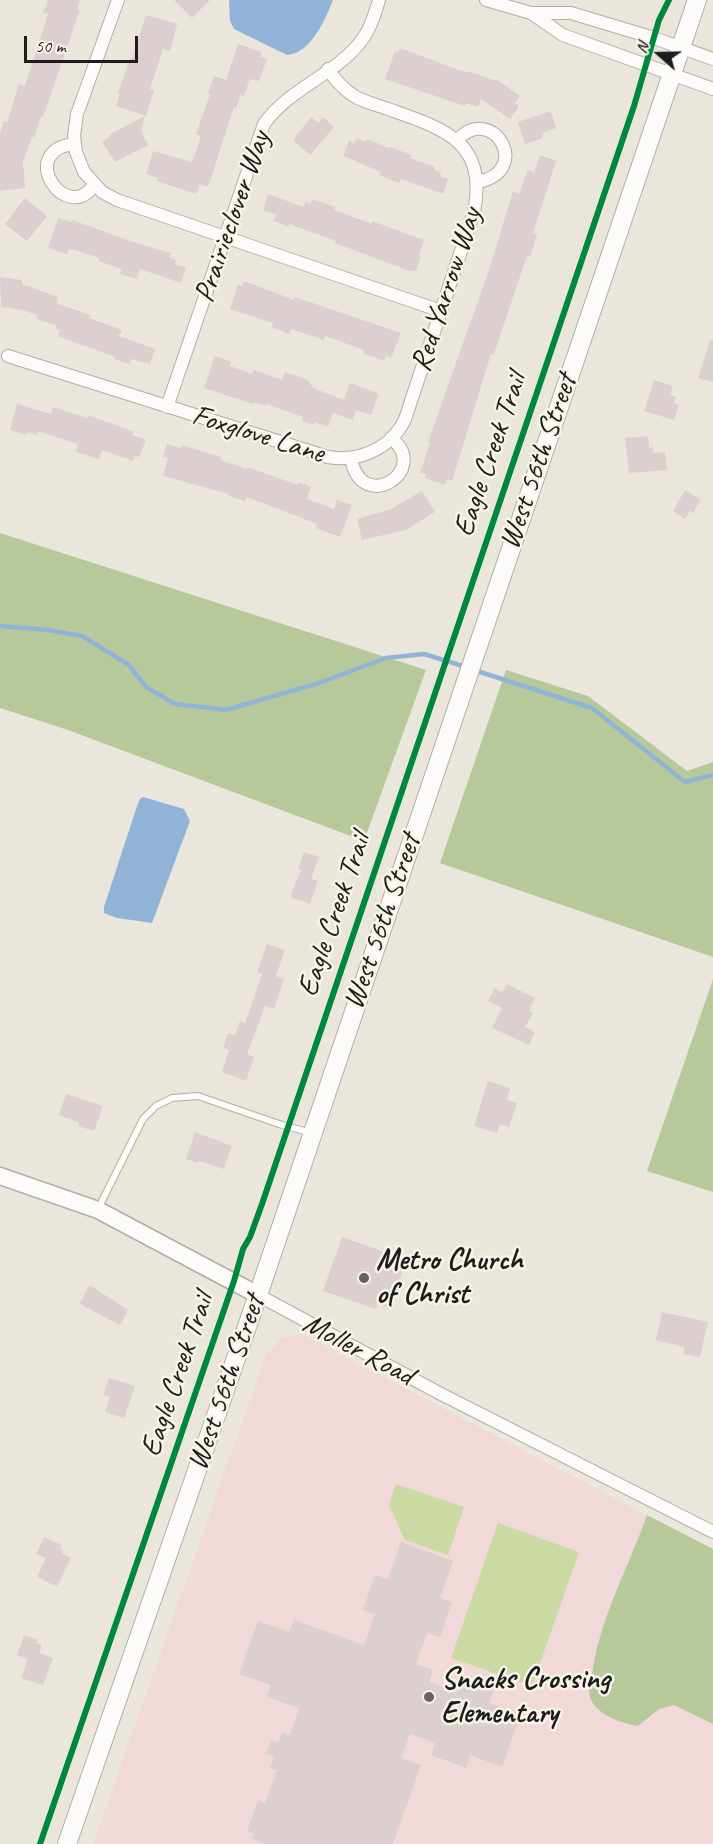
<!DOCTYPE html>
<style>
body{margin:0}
#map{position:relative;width:713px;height:1844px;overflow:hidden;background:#ebe6db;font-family:Caveat,sans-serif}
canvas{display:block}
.north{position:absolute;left:629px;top:24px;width:60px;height:60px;-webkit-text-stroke:4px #f7f3e8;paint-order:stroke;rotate:290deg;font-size:16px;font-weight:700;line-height:24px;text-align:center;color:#1c1c1c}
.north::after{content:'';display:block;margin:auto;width:21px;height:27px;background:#1c1c1c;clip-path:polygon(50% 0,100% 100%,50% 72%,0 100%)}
.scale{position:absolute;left:24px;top:36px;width:114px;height:27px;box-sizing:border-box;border:3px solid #1c1c1c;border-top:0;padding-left:8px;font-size:18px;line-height:21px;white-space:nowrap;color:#1c1c1c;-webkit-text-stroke:4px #f7f3e8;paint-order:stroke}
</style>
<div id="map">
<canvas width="713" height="1844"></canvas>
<div class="north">N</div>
<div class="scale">50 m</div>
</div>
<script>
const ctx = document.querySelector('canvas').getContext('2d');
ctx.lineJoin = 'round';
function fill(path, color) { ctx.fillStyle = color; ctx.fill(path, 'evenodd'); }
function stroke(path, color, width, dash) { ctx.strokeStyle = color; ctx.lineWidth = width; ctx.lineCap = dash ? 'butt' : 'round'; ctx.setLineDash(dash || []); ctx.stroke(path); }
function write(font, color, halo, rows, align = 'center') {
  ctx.font = font + ' Caveat,sans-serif'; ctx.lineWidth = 5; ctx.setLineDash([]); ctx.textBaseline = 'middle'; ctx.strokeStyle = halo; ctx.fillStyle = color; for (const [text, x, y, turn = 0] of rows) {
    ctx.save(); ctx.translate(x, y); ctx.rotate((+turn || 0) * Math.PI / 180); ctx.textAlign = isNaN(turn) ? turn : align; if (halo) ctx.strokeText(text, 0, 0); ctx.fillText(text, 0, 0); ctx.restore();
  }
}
const built = new Path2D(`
 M302 1334 713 1550V1844H93L266 1355 282 1338Z`);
const green = new Path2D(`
 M396 1484 464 1507 448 1555 405 1540 389 1505Z
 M498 1523 579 1552 532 1686 451 1658Z`);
const forest = new Path2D(`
 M0 533 426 670 364 841 68 730 0 708Z
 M506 670 588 696 687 771 713 762V957L440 863Z
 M713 979V1192L647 1171Z
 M647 1515 713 1549V1724L674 1705 659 1709 638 1726C620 1723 590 1713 589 1691 589 1684 592 1675 593 1668 602 1614 629 1566 647 1515Z`);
const water = new Path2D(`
 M229 0H333C325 20 311 53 287 55L234 29 230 21Z
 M143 797 184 809 190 821 152 923 117 918 104 913V907L137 806 140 799Z`);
const stream = new Path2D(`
 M0 626 48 630 82 636 129 665 146 687 175 704 226 710 319 683 386 658 424 654 466 667
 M474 670 592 708 685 782 713 775`);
const building = new Path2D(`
 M48 0H80L77 9 80 10 43 117H41L34 137H32L23 162 25 188 0 191V133L4 121 7 122 19 84 25 86 48 14 43 13Z
 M174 0H210L192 18Z
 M146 15 177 24 170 51 163 49 150 89 154 90 146 116 116 106 120 94 118 93 130 58 132 59Z
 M238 44 262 52 260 57 267 59 259 81 250 79 244 96 241 95 236 108 234 107 208 187 200 184 196 194 157 181 158 178 146 174 153 151 192 162 201 136 196 134 210 94 208 93 214 76 226 80Z
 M400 48 467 73 468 71 496 81 497 80 520 96 515 103 519 106 510 119 481 99 478 107 466 103 465 106 385 79 395 51 399 52Z
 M551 111 556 128 542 133 543 138 525 144 518 122Z
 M145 116 141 130 148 145 115 162 102 141 110 137 109 135Z
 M311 117 318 123 323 117 334 127 310 155 293 140Z
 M356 138 366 142 367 139 389 148 390 147 412 155 410 158 435 167 434 170 441 172 440 176 448 179 443 194 401 179 399 183 379 175 381 172 343 156 349 140 354 144Z
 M540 155 556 161 533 233 537 235 530 257 527 256 497 345 493 355 491 354 452 481 447 479 445 485 425 478 426 474 420 473 430 443 428 442 490 267 513 191 519 194 528 170 534 172Z
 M268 194 304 207 305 202 311 204 312 199 335 207 334 210 372 224V221L424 240 419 255 421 256 416 271H410L335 243 336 241 289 224V227L274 221 276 215 263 210Z
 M25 198 47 216 27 241 5 224Z
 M58 218 71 222 72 220 139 244 171 253 169 257 176 260 175 264 186 268 181 283 140 269 137 279 120 274 122 269 98 261 99 258 75 250 69 249 67 254 48 248Z
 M0 277 22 280V284L58 297 56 303 90 315 89 318 122 330 119 336 155 349 150 364 131 359 129 364 114 359 115 357 58 336 60 330 55 329 56 325 36 319 37 315 23 310 1 307Z
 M244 281 294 300 295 297 401 333 391 358 386 356 384 361 363 353 364 350 325 336 324 340 291 329 289 334 272 327 273 323 230 309 238 285 242 286Z
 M710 340H713V382L698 378Z
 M215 356 231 362 230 366 252 374 254 370 282 380 285 372 308 380 313 388 344 400 350 383 379 394 371 415 356 410 353 420 333 413 328 427 315 422 314 425 302 421 303 417 266 404 265 406 253 402V404L204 388Z
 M654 380 673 386 670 395 676 397 674 404 679 405 674 420 644 411Z
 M17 404 51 414 53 407 87 418 88 415 134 432 132 435 146 440 139 457 135 456 133 461 102 450 99 459 76 452 78 444 38 431 37 435 28 432 27 435 10 430Z
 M648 436 649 448 653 447V453L665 452 667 470 629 473 625 438Z
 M167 444 181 448 182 445 221 457 220 460 247 469V467L298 485V482L311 487 307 499 334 509 337 500 352 505 340 537 316 528 317 524 247 497 245 501 229 496V494L163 476 168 458 163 457Z
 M685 490 701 500 693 513 690 511 685 519 673 511Z
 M422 491 435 512 406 530 362 540 357 519 389 510Z
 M304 852 319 857 311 879 318 881 310 904 290 897 301 870 298 869Z
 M267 944 285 950 276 976 284 979 274 1009 265 1006 247 1054 254 1057 246 1081 222 1072 229 1050 223 1048 228 1033 235 1035 240 1021 245 1023 262 974 257 972Z
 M507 984 535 998 529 1011 533 1013 525 1027 535 1032 529 1045 492 1028 502 1008 488 1001 495 988 502 992Z
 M488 1081 510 1088 507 1100 517 1103 509 1127 500 1124 497 1133 474 1126Z
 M66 1094 103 1106 94 1131 78 1126 80 1123 59 1115Z
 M195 1132 232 1146 224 1169 199 1161 198 1163 186 1159Z
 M342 1237 393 1255 392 1260 405 1265 390 1309 378 1304 376 1309 323 1291Z
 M91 1286 128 1310 120 1325 80 1304 88 1287Z
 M662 1312 708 1322 700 1357 683 1354 685 1347 656 1340Z
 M109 1378 135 1386 124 1418 105 1412 110 1397 103 1395Z
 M44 1537 62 1545 60 1548 63 1550 62 1553 71 1558 57 1587 37 1577 46 1558 36 1554Z
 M401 1542 453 1561 440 1598 452 1602 440 1637 427 1633 416 1664 433 1670 429 1682 454 1691 459 1678 494 1690 489 1703 521 1714 502 1767 470 1755 466 1768 431 1755 435 1743 410 1734 401 1758 421 1765 393 1844H265L252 1839 254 1834 247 1831 258 1800 265 1803 277 1770 270 1768 274 1756 266 1754 271 1740 278 1743 282 1733 290 1735 299 1708 267 1697 271 1685 239 1674 258 1621 289 1632 294 1620 364 1645 375 1614 363 1610 375 1575 388 1579Z
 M24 1635 38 1640 37 1643 42 1645 39 1653 53 1658 43 1685 21 1678 28 1659 17 1655Z`);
const lane = new Path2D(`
 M99 1207 143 1119 156 1106 172 1098 198 1096 282 1125 312 1133`);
const street = new Path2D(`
 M118 0 77 114 74 136 76 152 84 172 102 192 117 200 441 311
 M486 0 531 13H571L654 38 713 59
 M531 13 563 35 713 89
 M457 140C493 102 534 172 477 182
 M75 144C15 150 66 226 94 185
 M8 356 328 457C357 462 387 450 402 425 407 417 409 406 412 398L474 212C488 141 444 129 388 109 377 105 364 102 354 96 343 89 335 80 328 69
 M167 407 264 124C288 90 331 76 357 46 369 33 374 17 379 0
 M351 458C361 516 432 470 391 438
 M258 1295 439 1393 713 1532`);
const secondary = new Path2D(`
 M0 1176 98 1210 258 1295`);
const primary = new Path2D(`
 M67 1844 258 1295 697 0`);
const cycleway = new Path2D(`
 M40 1844 234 1281 243 1249 250 1237 262 1204 634 106 659 20 669 0`);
const markers = [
 [364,1278,6,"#64635f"],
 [429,1697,6,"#64635f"]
];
const streetNames = [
 ["Prairieclover Way",233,217,-71],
 ["Red Yarrow Way",447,290,-72],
 ["Foxglove Lane",258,435,17],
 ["Eagle Creek Trail",491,455,-71],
 ["West 56th Street",539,462,-71],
 ["Eagle Creek Trail",335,915,-71],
 ["West 56th Street",383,922,-71],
 ["Moller Road",358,1350,28],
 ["Eagle Creek Trail",178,1375,-71],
 ["West 56th Street",227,1383,-71]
];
const poiNames = [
 ["Metro Church",376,1261],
 ["of Christ",376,1295],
 ["Snacks Crossing",441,1680],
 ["Elementary",441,1714]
];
fill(built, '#f1d9d9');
fill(green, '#cbd9a3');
fill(forest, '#b7c99b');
fill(water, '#92b3d8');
stroke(stream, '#92b3d8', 4.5);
fill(building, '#dbcfd0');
stroke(lane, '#b1aea7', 8);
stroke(street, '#b1aea7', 14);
stroke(secondary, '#b1aea7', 19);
stroke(primary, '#b1aea7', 20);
stroke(lane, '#fcfbfa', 6);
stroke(street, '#fcfbfa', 12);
stroke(secondary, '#fcfbfa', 16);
stroke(primary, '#fcfbfa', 18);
stroke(cycleway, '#00873e', 6);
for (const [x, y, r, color] of markers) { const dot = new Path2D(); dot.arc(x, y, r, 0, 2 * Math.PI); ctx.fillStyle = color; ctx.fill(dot); stroke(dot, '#f7f3e8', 2); }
write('30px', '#1c1c1c', '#f7f3e8', streetNames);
write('bold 30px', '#1c1c1c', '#f7f3e8', poiNames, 'left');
</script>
